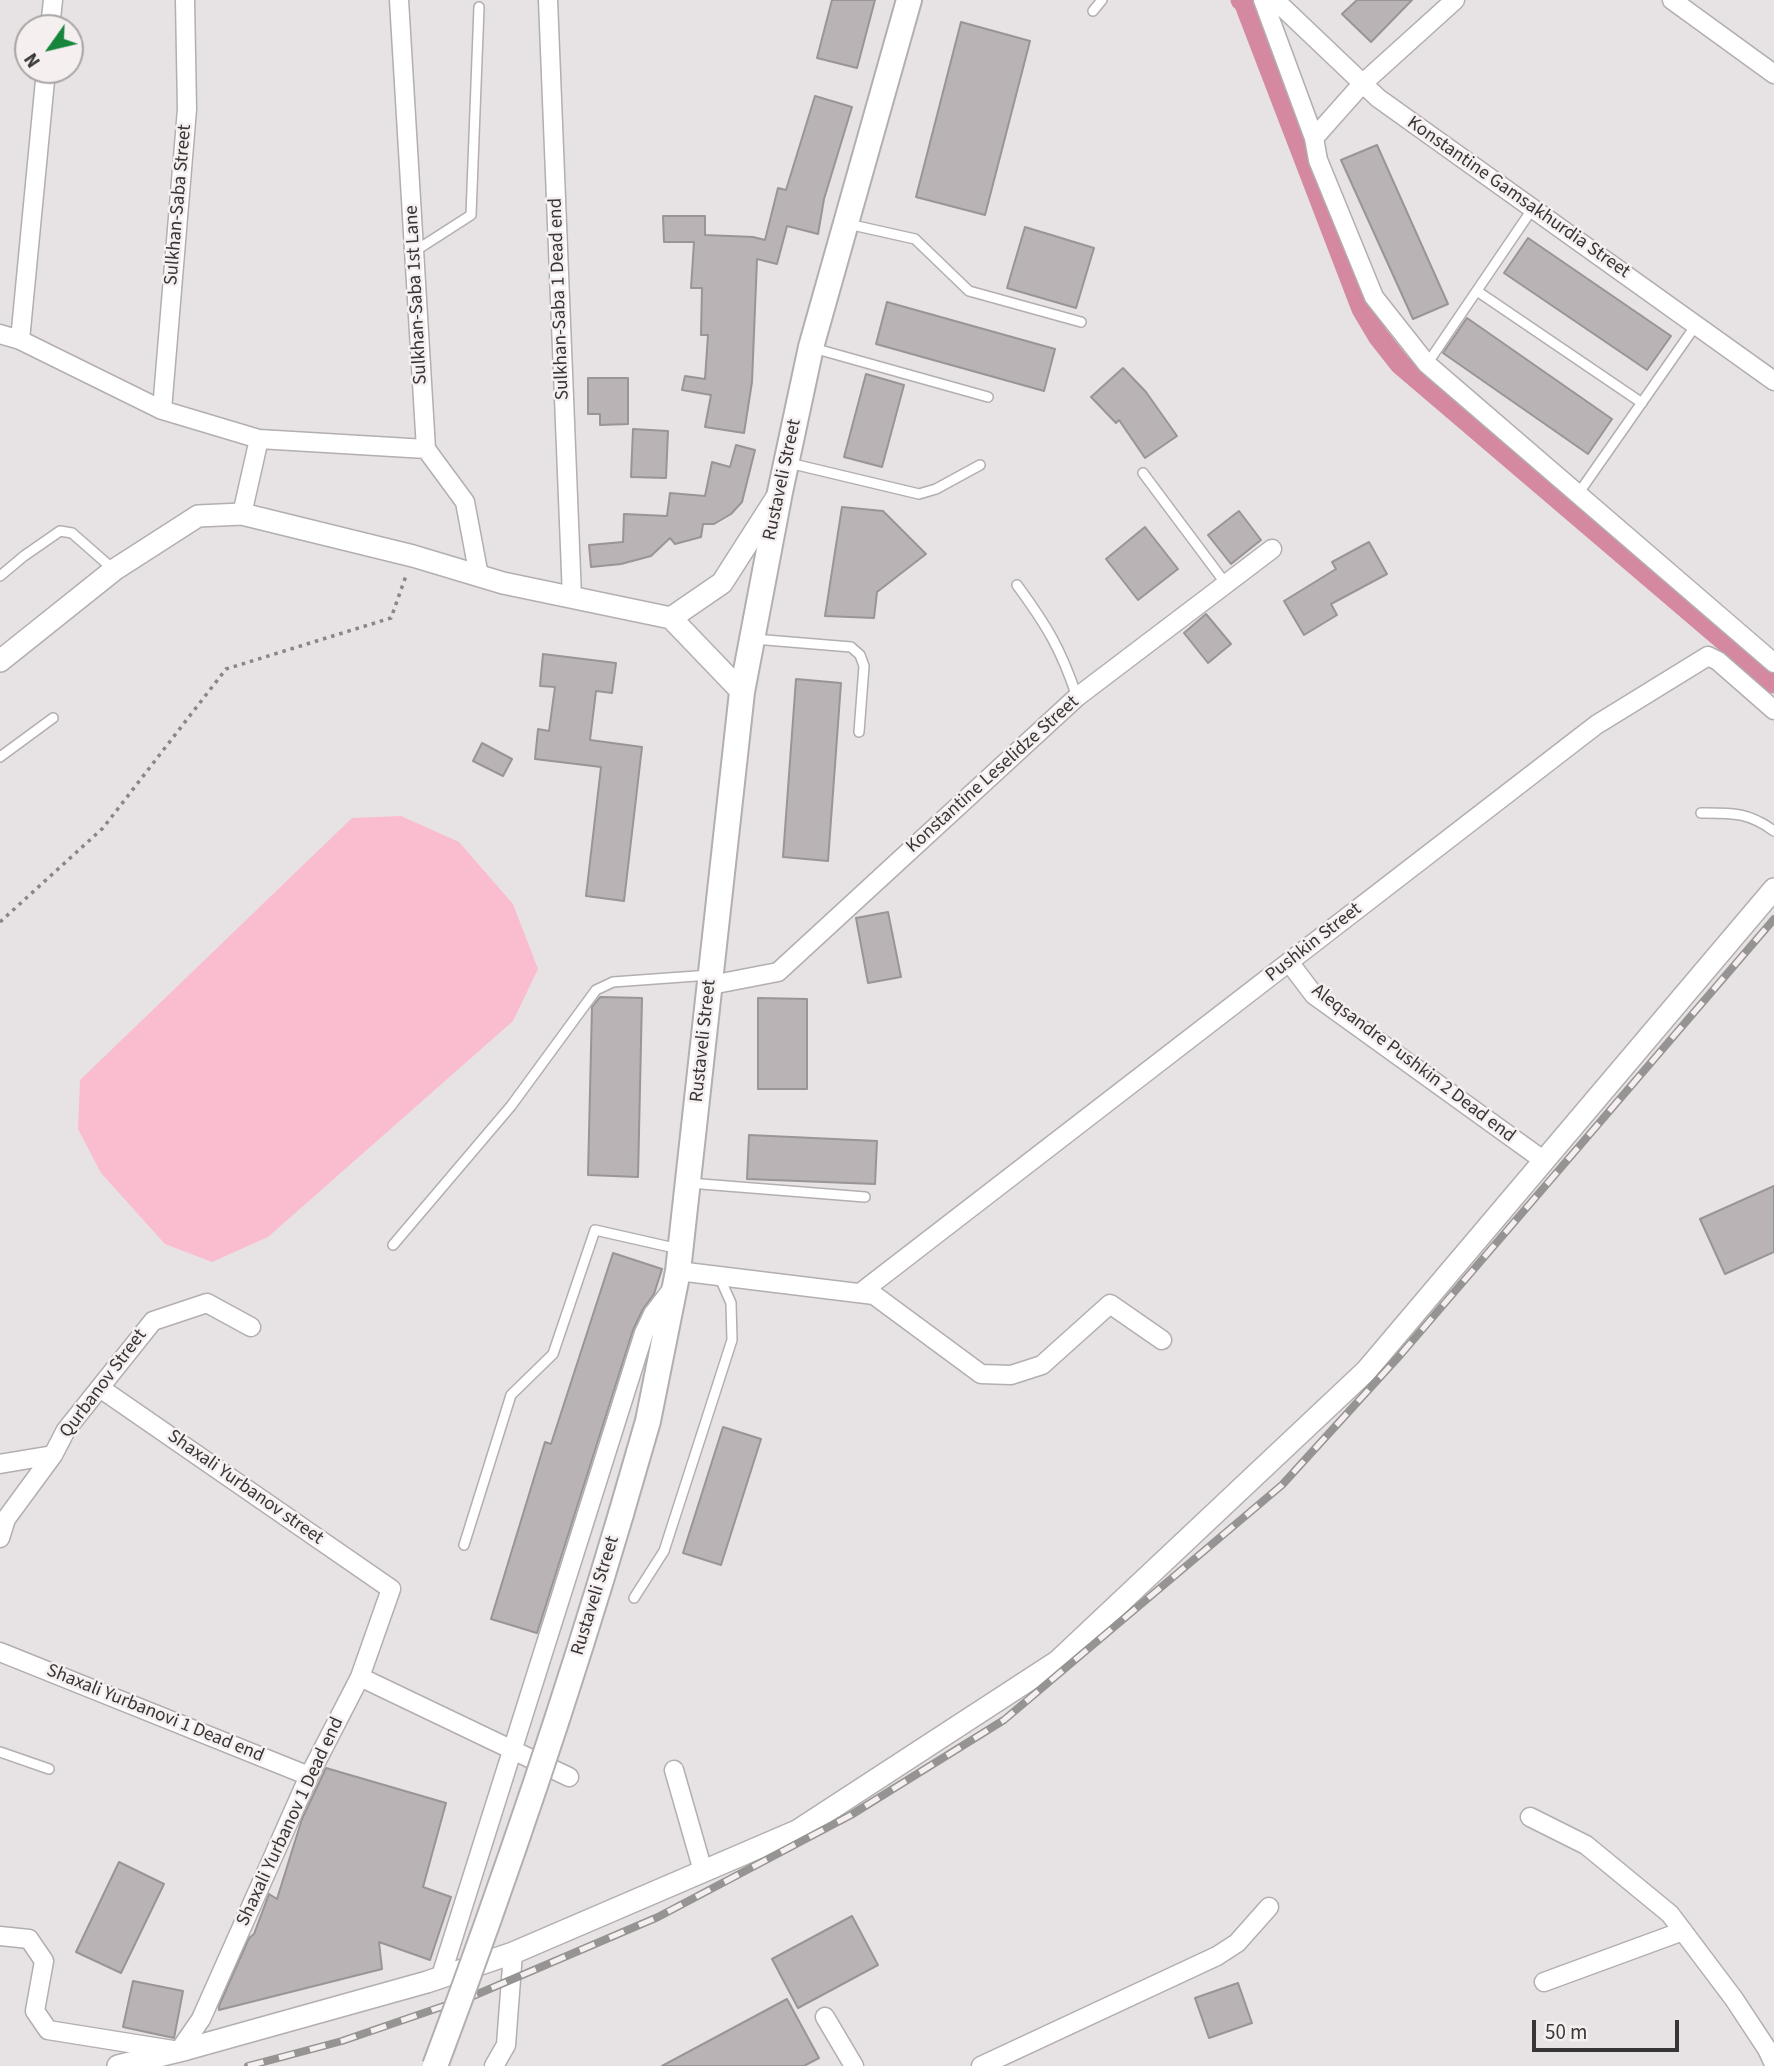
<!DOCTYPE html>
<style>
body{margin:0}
#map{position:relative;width:1774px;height:2066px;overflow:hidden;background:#e7e2e3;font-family:"Source Sans 3",sans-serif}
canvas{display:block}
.north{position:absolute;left:14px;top:14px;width:70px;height:70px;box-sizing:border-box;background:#f5eff0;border:2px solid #a9a5a5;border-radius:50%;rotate:236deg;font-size:19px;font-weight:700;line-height:28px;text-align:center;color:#373535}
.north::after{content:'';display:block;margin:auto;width:24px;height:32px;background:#17853c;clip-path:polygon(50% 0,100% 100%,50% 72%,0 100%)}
.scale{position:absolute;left:1532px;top:2020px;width:147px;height:32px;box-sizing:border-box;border:4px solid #373535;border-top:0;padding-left:9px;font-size:21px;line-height:24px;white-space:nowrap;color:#373535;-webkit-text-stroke:5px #f5eff0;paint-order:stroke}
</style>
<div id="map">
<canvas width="1774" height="2066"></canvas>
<div class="north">N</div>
<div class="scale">50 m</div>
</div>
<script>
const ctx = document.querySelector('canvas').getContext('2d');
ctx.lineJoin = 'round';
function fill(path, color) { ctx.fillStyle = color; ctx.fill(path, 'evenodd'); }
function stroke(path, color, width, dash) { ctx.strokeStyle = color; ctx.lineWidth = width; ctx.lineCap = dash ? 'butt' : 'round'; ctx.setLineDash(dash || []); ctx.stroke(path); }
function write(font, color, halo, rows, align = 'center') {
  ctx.font = font + ' "Source Sans 3",sans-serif'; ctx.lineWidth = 5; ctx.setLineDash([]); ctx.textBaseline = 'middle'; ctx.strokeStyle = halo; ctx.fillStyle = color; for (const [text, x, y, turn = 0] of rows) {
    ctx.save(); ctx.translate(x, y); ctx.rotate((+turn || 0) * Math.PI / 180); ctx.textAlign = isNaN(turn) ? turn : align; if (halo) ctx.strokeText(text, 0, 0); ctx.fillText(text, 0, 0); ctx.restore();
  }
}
const green = new Path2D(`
 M401 816 459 842 513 904 538 969 513 1021 268 1237 212 1262 165 1244 101 1173 78 1129 80 1080 352 818Z`);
const canal = new Path2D(`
 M1241 0 1244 2 1362 309 1378 336 1400 364 1774 683`);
const building = new Path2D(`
 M832 0H875L857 68 817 58Z
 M1357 0H1412L1371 42 1342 14Z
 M961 22 1030 41 985 215 916 197Z
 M815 96 852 107 824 199 818 234 787 226 777 264 757 259 752 382 744 433 705 427 711 395 682 390 685 376 705 379 708 335H701L702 288H691L694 242H664L663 216H705V235L753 237 765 240 778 188 786 190Z
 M1377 145 1448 304 1413 319 1341 160Z
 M1025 227 1094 248 1076 308 1007 288Z
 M1528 238 1671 336 1647 370 1504 273Z
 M887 302 1055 349 1044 391 876 344Z
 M1467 318 1612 419 1588 454 1443 353Z
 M1123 368 1146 392 1177 436 1145 458 1119 420 1116 423 1091 397Z
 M866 374 904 385 882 467 844 457Z
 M588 378H628V424L600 425V414H588Z
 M633 429 668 431 666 478 631 477Z
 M736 445 755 450 742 502 731 514 714 524H703L701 537 675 544 670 538 651 556 621 564 591 567 589 545 623 542 624 514 667 516 670 493 705 496 712 462 730 467Z
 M842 507 883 511 926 554 877 592 874 618 825 616Z
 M1239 511 1261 540 1231 564 1208 535Z
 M1145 527 1178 569 1138 600 1106 559Z
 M1369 542 1387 574 1331 604 1337 615 1304 635 1284 601 1336 569 1332 562Z
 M1206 614 1231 644 1208 663 1184 633Z
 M543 654 616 663 612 693 596 691 590 740 642 747 624 901 586 896 601 767 535 759 538 729 549 731 555 687 540 686Z
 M796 679 841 683 828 861 783 857Z
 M482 743 512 759 503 776 473 761Z
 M888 912 901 977 868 983 856 918Z
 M600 997 642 998 638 1177 588 1175 592 1007Z
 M758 998 807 999V1089H758Z
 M749 1135 877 1141 875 1184 747 1179Z
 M1774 1186V1252L1725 1274 1700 1219Z
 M613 1253 662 1269 654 1294 643 1309 633 1330 537 1633 491 1619 545 1442 551 1444Z
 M723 1427 761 1439 721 1565 683 1553Z
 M326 1768 446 1803 423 1887 451 1897 430 1960 379 1942 382 1969 219 2010V2006L249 1938 254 1934 269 1894 277 1899 302 1819Z
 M119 1862 164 1884 121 1973 76 1952Z
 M852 1916 878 1965 798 2008 772 1959Z
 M133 1981 183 1991 174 2038 123 2027Z
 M1238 1983 1252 2023 1209 2038 1195 1998Z
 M787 1999 819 2058 804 2066H662Z`);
const path = new Path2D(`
 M0 922 103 828 226 669 391 618 407 573`);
const service = new Path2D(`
 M1093 11 1102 0
 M848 224 915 239 969 291 1081 322
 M415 251 471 215 479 7
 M1477 291 1642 403
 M813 348 988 397
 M1427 364 1533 208
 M789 463 919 494 936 489 980 465
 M1143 473 1226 584
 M1578 494 1696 325
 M0 576 24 556 60 531 72 533 113 569
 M1017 585C1047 626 1061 649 1077 697
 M754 639 851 647 860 655 864 666 859 732
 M0 757 53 718
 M1701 813C1732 813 1748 812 1774 831
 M689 1183 865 1197
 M393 1245 511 1106 596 990 613 982 710 975
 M464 1545 511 1395 553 1354 595 1230 679 1249
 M634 1598 664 1551 732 1340 731 1303 719 1276
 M0 1752 49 1769`);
const minor = new Path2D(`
 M399 0 426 449 465 502 479 576
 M548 0 572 597
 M1263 0 1314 138 1318 160 1374 297 1427 364 1774 663
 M1275 0 1378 98 1774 381
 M1672 0 1774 74
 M50 28 53 0
 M1314 138 1362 84 1455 0
 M0 334 20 340 162 410 259 439 242 514
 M20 340 46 70
 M162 410 187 109 185 0
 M259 439 426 449
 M1289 962 1314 995 1543 1160
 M711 985 778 972 1077 697 1272 549
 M678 1271 874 1295 981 1374 1011 1375 1042 1365 1110 1304 1162 1340
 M860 1293 1596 725 1708 656 1718 661 1774 710
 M0 1464 53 1455
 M0 1538 6 1519 53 1455 66 1430 153 1321 207 1303 251 1327
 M0 1652 309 1776
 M360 1677 569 1777
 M674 1770 703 1871
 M1530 1817 1586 1845 1670 1914 1734 1999 1767 2049 1774 2064
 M0 1936 29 1939 44 1961 35 2011 48 2030 179 2051 201 2019 309 1776 360 1677 391 1589 100 1388
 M441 1976 644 1333 653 1314 673 1288
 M1544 1982 1683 1931
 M825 2017 854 2066
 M494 2066 506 2045 513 1953
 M981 2066 1217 1956 1237 1943 1269 1907`);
const tertiary = new Path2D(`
 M671 618 722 583 777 497
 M0 661 114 570 198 516 242 514 413 556 503 583 671 618 742 692
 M118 2066 187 2049 427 1982 513 1953 797 1831 1058 1661 1366 1371 1774 889`);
const secondary = new Path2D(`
 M621 1514 648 1421 678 1271 742 692 780 492 811 347 909 0`);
const rail = new Path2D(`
 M248 2066 342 2041 473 1996 658 1917 851 1815 1004 1720 1282 1485 1402 1353 1774 919`);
const secondaryBridge = new Path2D(`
 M435 2066C503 1885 566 1700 621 1514`);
const streetNames = [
 ["Konstantine Gamsakhurdia Street",1518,198,35],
 ["Sulkhan-Saba Street",179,205,-85],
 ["Sulkhan-Saba 1st Lane",417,295,-93],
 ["Sulkhan-Saba 1 Dead end",560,299,-92],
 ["Rustaveli Street",783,480,-78],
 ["Konstantine Leselidze Street",993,775,-42],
 ["Pushkin Street",1314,943,-38],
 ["Rustaveli Street",704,1041,-84],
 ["Aleqsandre Pushkin 2 Dead end",1413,1064,37],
 ["Qurbanov Street",104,1384,-53],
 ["Shaxali Yurbanov street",245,1488,35],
 ["Rustaveli Street",596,1596,-73],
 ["Shaxali Yurbanovi 1 Dead end",155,1714,22],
 ["Shaxali Yurbanov 1 Dead end",291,1822,-65]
];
fill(green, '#fabdcf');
stroke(canal, '#d489a1', 21);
fill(building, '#b9b3b5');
stroke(building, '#999495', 2);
stroke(service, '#b3aeaf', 12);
stroke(minor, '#b3aeaf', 21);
stroke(tertiary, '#b3aeaf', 24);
stroke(secondary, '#b3aeaf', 28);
stroke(path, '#898686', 3.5, [3.5, 5]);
stroke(service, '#fff', 9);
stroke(minor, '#fff', 18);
stroke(tertiary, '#fff', 21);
stroke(secondary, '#fff', 24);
stroke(rail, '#969393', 8);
stroke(rail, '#f5eff0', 5, [16]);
stroke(secondaryBridge, '#b3aeaf', 28, []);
stroke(secondaryBridge, '#fff', 24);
write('19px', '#373535', '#f5eff0', streetNames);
</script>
